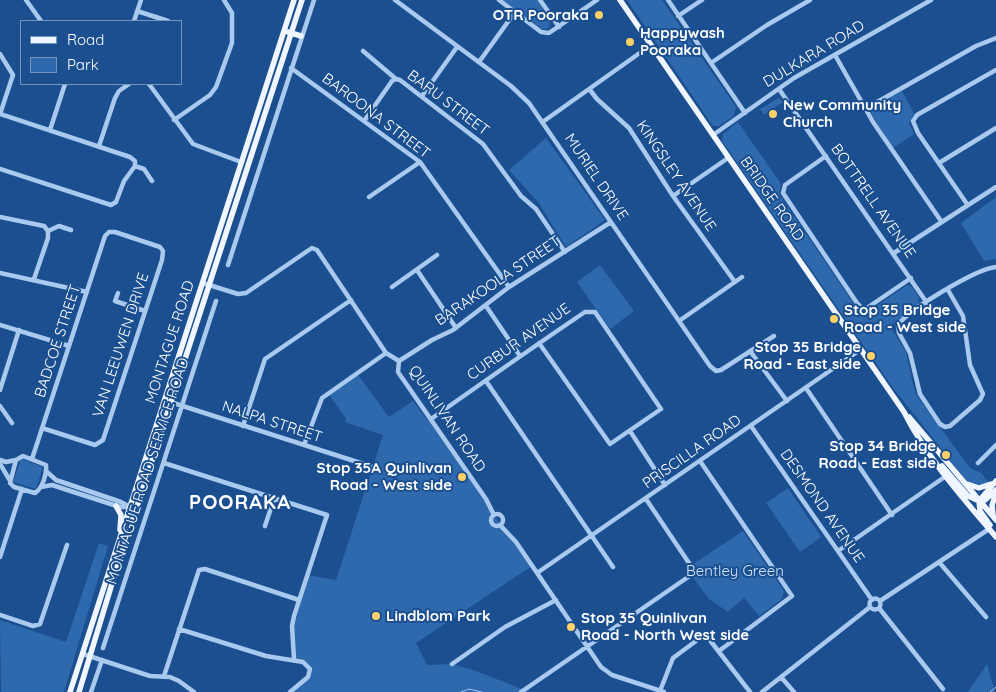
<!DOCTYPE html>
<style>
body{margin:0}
#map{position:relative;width:996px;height:692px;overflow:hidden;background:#1b4f8f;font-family:Quicksand,sans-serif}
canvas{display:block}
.legend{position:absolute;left:20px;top:20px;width:162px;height:65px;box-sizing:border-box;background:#1b4f8f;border:1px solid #7695bc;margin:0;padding:6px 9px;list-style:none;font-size:15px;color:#fff}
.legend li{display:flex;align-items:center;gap:10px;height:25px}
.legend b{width:25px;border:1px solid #7695bc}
</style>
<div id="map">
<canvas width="996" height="692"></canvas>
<ul class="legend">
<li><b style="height:6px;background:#f0f6ff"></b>Road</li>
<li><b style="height:14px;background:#2e69ad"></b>Park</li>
</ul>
</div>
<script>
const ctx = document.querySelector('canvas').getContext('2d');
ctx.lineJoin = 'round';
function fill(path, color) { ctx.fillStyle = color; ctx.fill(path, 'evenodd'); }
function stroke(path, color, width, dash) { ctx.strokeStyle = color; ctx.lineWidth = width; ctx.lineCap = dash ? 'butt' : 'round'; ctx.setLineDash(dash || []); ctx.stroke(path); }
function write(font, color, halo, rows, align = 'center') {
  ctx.font = font + ' Quicksand,sans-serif'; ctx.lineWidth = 4; ctx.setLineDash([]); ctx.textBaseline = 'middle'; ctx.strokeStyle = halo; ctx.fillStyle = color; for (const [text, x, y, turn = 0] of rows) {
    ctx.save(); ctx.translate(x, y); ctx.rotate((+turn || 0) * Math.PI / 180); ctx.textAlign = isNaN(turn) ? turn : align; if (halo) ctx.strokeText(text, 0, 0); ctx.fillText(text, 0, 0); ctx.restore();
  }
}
const green = new Path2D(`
 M502 0H537L550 20 549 28 542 29Z
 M627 0H662L736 107 734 116 719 126H713Z
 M902 91 914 114 909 123 914 134 893 148 870 112 871 108Z
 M779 98 783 102 764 115 760 109Z
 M738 122 781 184 779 194 856 307 864 312 869 311 907 285 911 286 919 297 918 305 890 326 906 352 913 385 917 396 970 468 981 473 989 483C981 487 974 487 967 481L893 388 722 141 723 134Z
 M546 138 605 220 566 247 538 202 509 170Z
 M996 197V259L984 261 961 223Z
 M600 265 634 311 610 329 577 282Z
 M358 375 389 417 413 401 428 421 431 419 501 525 532 566 416 643 427 665 452 664 476 671 530 692H290L309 674 303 662 294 659V616L307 575 336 580 383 435 345 422 346 418 329 395Z
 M21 459 43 467 36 489 13 482Z
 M788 488 821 537 800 552 766 503Z
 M743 531 784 591 782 599 759 616 744 598 728 612 709 599 692 576 693 564Z
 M99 543 108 546 64 692H1L0 620 66 642Z
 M987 664 995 692H968Z`);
const stream = new Path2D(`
 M461 692 469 689 482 692
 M990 692 996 687`);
const minor = new Path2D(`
 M26 0 41 21
 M395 0 511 86 529 103 710 366 716 371 721 370 774 336
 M499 0 541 32 549 33 597 0
 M540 0 559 27
 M668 0 745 113
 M137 11 168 21
 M678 16 702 0
 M134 21 141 0
 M363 51 396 79 400 80 483 144 521 196 536 209 565 252
 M0 54 13 75 0 114 130 157 135 161V166L144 169 152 181
 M835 55 873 122 941 221
 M479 62 515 12
 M711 63 767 25 810 0
 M291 68 420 162 509 287
 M149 84 193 144 241 162
 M779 89 927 303
 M590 90 597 99 629 128 673 196 735 282
 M422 96 457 47
 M865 109 976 46 996 38
 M174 120 210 95 216 87 232 43V13L224 0
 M364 121 392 81 396 79
 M544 121 651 45
 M50 130 65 84
 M713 135 794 78 931 0
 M99 146 115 98 119 91 129 84
 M826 156 785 185 783 193 857 303 862 308H867L911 278
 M939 163 996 128
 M0 169 111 205 116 202 124 181 135 166
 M673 196 728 158
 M369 197 420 162
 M967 204 918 133 913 121 917 115 996 70
 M0 217 44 226 48 231
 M48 231 59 226 71 230
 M894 253 996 187
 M228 265 314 0
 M417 270 456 328
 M0 273 87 292
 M34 279 48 238V231
 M206 284 238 294 246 293 306 252 312 248 317 250 386 353 399 361
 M392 287 437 255
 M948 290 963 316 970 365 983 394 980 400 950 426 945 427 940 424 920 394 910 353 899 333 898 325C909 309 976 269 996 267
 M118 293 115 301 145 311
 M486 306 520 356
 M679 321 742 277
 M0 325 69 346
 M750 351 787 401
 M399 361 432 340 453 330 509 287 611 222
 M399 361 398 372 486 499 494 515
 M486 381 613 567
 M806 388 892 515
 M0 390 19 330
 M164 400 373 467
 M0 406 12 423
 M431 419C482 383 533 347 585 312H595L661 409 610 444 539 343
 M243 426 265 359 351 300
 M751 426 872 600
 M630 431 665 485
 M304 445 322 398 386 353
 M23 456 46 465C47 473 43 488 35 493L14 487 10 483 16 460Z
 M32 459 105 236 109 232H115L160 247 163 251 162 260 103 440 95 445 42 428
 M0 460 6 462 16 460
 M700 461 792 596 719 651
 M164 463 327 515 294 616 292 626 294 659
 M978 463 996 445
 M0 464 9 479
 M46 471 56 480 121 502 130 507
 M41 487 52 485 120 507H129
 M491 520a6 6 0 1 1 12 0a6 6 0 1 1-12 0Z
 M500 525 516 542 601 667 612 675 664 692
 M265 526 274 499
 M838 551 946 476
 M0 557 22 489
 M939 562 986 617
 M537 573 860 350
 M869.5 604a5.5 5.5 0 1 1 11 0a5.5 5.5 0 1 1-11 0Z
 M880 601 989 529
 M879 608 943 689
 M0 615 33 626 40 624 67 545
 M179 629 266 656 303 662 310 669 308 677 290 692
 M103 648 216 301
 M83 654 150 676 170 677 179 681 194 692
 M452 664 505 627 556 600
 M164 676 199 570 205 569 299 600
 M781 677 794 692
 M660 691 673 658 700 638 709 639 750 692
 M91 692 102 660
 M521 692 691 575 693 569 646 499
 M762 692 870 607`);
const major = new Path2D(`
 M620 0 904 412C927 458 963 498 996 537
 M288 32 301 36
 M909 417 996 520
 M942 466 968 496 979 501
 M967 484 979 488 991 484
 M979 501 985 500 996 490
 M116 506 121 515 120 530
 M993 515 992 505 996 493
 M990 525 980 511 979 501 996 481
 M70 692 294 0
 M79 692 114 577 302 0`);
const markers = [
 [599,15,5,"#ffd166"],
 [630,42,5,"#ffd166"],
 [773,114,5,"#ffd166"],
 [834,319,5,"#ffd166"],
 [871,356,5,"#ffd166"],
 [946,455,5,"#ffd166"],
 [462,477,5,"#ffd166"],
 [376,616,5,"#ffd166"],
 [571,627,5,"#ffd166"]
];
const poiNames = [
 ["OTR Pooraka",589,15,"right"],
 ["Happywash",640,33],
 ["Pooraka",640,50],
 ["New Community",783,105],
 ["Church",783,122],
 ["Stop 35 Bridge",844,310],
 ["Road - West side",844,327],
 ["Stop 35 Bridge",861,347,"right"],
 ["Road - East side",861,364,"right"],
 ["Stop 34 Bridge",936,446,"right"],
 ["Road - East side",936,463,"right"],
 ["Stop 35A Quinlivan",452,468,"right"],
 ["Road - West side",452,485,"right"],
 ["Lindblom Park",386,616],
 ["Stop 35 Quinlivan",581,618],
 ["Road - North West side",581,635]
];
const streetNames = [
 ["DULKARA ROAD",814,54,-31],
 ["BARU STREET",448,103,37],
 ["BAROONA STREET",376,116,37],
 ["KINGSLEY AVENUE",676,176,56],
 ["MURIEL DRIVE",596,177,56],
 ["BRIDGE ROAD",772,199,55],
 ["BOTTRELL AVENUE",873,201,55],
 ["BARAKOOLA STREET",498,281,-34],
 ["BADCOE STREET",58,341,-72],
 ["MONTAGUE ROAD",170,342,-72],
 ["CURBUR AVENUE",519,342,-35],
 ["VAN LEEUWEN DRIVE",121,345,-72],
 ["QUINLIVAN ROAD",447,419,56],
 ["NALPA STREET",272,422,18],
 ["PRISCILLA ROAD",692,452,-35],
 ["MONTAGUE ROAD SERVICE ROAD",148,471,-72],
 ["DESMOND AVENUE",822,506,55]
];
const parkNames = [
 ["Bentley Green",735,571]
];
const districtNames = [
 ["POORAKA",240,503]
];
fill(green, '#2e69ad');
stroke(stream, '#9cc4f0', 1);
stroke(minor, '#a9c9ee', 4.5);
stroke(major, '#f0f6ff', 5.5);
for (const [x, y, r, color] of markers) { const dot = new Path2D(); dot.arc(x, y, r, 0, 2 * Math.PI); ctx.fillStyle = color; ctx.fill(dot); stroke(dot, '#1b4f8f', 2); }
write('bold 15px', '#fff', '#1b4f8f', poiNames, 'left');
write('15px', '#fff', '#1b4f8f', streetNames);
write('15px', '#cfe3fa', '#1b4f8f', parkNames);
ctx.letterSpacing = '1px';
write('bold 20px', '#fff', '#1b4f8f', districtNames);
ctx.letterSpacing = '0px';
</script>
